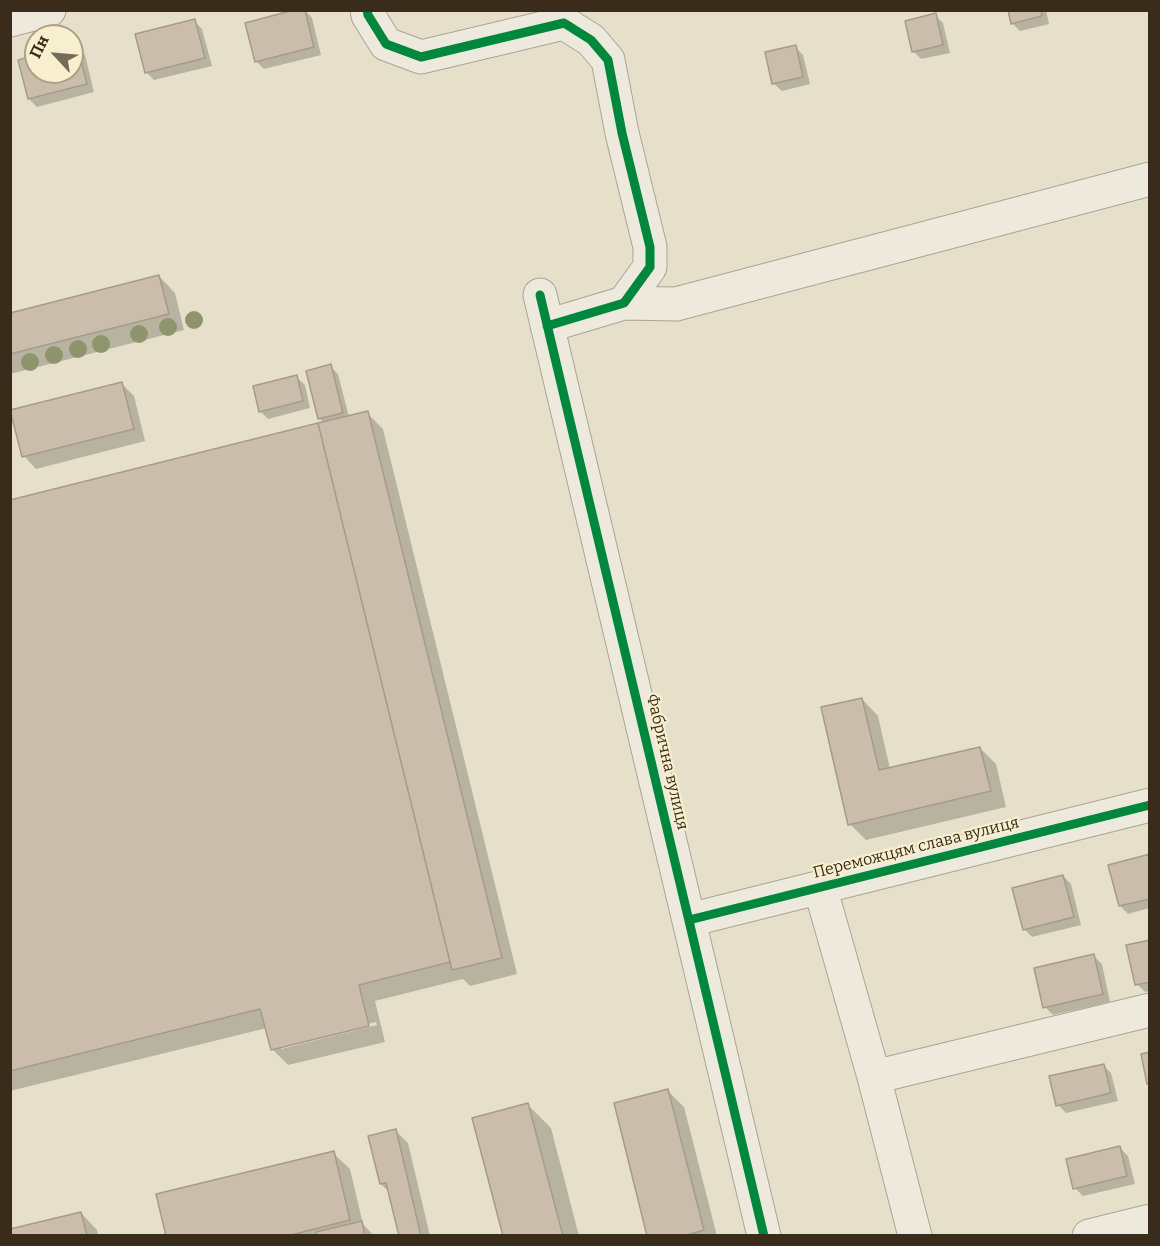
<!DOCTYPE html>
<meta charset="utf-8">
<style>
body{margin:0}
#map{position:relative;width:1160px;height:1246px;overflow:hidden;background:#e6e0ca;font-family:Bitter,serif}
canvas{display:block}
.frame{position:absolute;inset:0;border:12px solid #3a2c1b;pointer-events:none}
.north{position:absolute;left:24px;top:24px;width:60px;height:60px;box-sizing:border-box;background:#f8efcf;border:2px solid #aca187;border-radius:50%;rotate:296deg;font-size:16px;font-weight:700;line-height:24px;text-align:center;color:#3a2c1b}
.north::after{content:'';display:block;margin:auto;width:21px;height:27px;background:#766b58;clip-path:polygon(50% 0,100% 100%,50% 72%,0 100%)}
</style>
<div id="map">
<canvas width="1160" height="1246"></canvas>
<div class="frame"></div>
<div class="north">Пн</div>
</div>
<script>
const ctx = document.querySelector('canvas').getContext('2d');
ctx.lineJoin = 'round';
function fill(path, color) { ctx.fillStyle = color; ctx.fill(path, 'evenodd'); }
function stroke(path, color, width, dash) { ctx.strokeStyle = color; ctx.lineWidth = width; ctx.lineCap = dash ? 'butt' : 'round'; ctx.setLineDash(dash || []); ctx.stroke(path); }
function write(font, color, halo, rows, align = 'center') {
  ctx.font = font + ' Bitter,serif'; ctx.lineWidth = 4.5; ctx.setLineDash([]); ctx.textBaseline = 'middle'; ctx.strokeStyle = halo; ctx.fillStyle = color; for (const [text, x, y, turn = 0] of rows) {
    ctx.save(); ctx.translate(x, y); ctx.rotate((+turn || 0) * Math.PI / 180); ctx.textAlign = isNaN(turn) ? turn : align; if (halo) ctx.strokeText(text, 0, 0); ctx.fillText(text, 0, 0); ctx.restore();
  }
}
const shadow = new Path2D(`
 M305 10 312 18 321 55 264 69 256 61Z
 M1009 10H1046L1049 24 1020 31 1012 23Z
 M935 15 943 23 950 53 921 59 913 51Z
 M194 21 202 29 212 66 154 80 146 72Z
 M77 47 85 55 94 92 37 107 29 99 36 57V72H72V48Z
 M795 47 803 55 810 84 782 91 773 83Z
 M159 276 175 293 184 330 10 374V314Z
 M330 366 338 374 349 417 367 413 383 429 517 974 470 986 463 979 375 1001 385 1042 288 1065 272 1049 267 1028 10 1091V501L324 423 320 419 308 372ZM376 1022 377 1025 281 1049V1046Z
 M296 377 305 385 310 408 268 419 260 411Z
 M121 383 134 396 145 441 36 469 24 456Z
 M862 699 878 716 890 769 980 748 996 764 1006 807 866 840 850 824Z
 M1150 856V908L1128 914 1120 906Z
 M1063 876 1071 884 1081 925 1032 937 1024 929Z
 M1150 942V991L1145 992 1137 984Z
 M1094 956 1102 964 1110 1002 1053 1015 1045 1007Z
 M1103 1065 1111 1073 1118 1101 1066 1113 1058 1105Z
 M668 1091 684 1107 717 1236H649Z
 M528 1105 551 1128 579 1236H505Z
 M396 1131 408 1143 430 1236H400L390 1193 381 1184Z
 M1120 1148 1128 1156 1135 1184 1083 1196 1075 1188Z
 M333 1153 350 1169 363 1224 374 1236H168Z
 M81 1213 97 1230 98 1236H10Z`);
const building = new Path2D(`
 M294 10H305L314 47 255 62 245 23Z
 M1008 10H1041L1042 16 1011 24Z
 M936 13 943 45 912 52 905 21Z
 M195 19 205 58 145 73 135 34Z
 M77 45 87 84 28 99 18 60 36 55V72H72V46Z
 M796 45 803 77 772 84 765 52Z
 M159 275 169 314 10 354V313Z
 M331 364 343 413 318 419 306 371Z
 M297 375 303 401 259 412 253 386Z
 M122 382 134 429 22 457 10 410Z
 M368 411 502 958 452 970 318 423Z
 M318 423 450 962 359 985 369 1026 271 1050 260 1009 10 1071V500Z
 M862 698 879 770 980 747 991 791 848 825 821 707Z
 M1150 854V899L1119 906 1108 865Z
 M1063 875 1074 917 1023 930 1012 888Z
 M1150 940V982L1135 985 1126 945Z
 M1094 954 1103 994 1043 1008 1034 968Z
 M1150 1052V1084H1147L1141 1054Z
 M1104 1064 1111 1093 1056 1106 1049 1076Z
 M668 1089 704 1230 684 1236H647L614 1103Z
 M528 1103 563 1236H503L472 1118Z
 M396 1129 421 1236H399L386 1183 380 1184 368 1136Z
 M1120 1146 1127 1176 1073 1189 1066 1159Z
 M334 1151 350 1220 287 1236H166L156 1194Z
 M81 1212 87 1236H10V1229Z
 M362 1221 365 1236H317L316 1232Z`);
const minor = new Path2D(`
 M367 10 368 15 386 44 421 57 564 23 591 40 608 60 622 133 650 247V267L624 303 547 326
 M10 20 49 10
 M540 295 764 1236
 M624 303 676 304 1150 179
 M820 887 874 1077 915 1236
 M689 920 1150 805
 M874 1077 1150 1010
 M1089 1236 1150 1221`);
const cycleway = new Path2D(`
 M367 10 368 15 386 44 421 57 564 23 591 40 608 60 622 133 650 247V267L624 303 547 326
 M540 295 764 1236
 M689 920 1150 805`);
const trees = [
 [194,320],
 [168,327],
 [139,334],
 [101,344],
 [78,349],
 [54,355],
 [30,362]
];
const streetNames = [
 ["Фабрична вулиця",667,762,77],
 ["Переможцям слава вулиця",916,848,-14]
];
fill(shadow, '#0003');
fill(building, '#cabdab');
stroke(building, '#a69b89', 1.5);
stroke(minor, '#aba494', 35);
stroke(minor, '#ede9dd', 33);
stroke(cycleway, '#00873e', 9);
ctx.fillStyle = '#8e956c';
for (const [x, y] of trees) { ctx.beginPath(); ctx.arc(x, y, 9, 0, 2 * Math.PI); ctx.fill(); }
write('16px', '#3a2c1b', '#f8efcf', streetNames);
</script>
